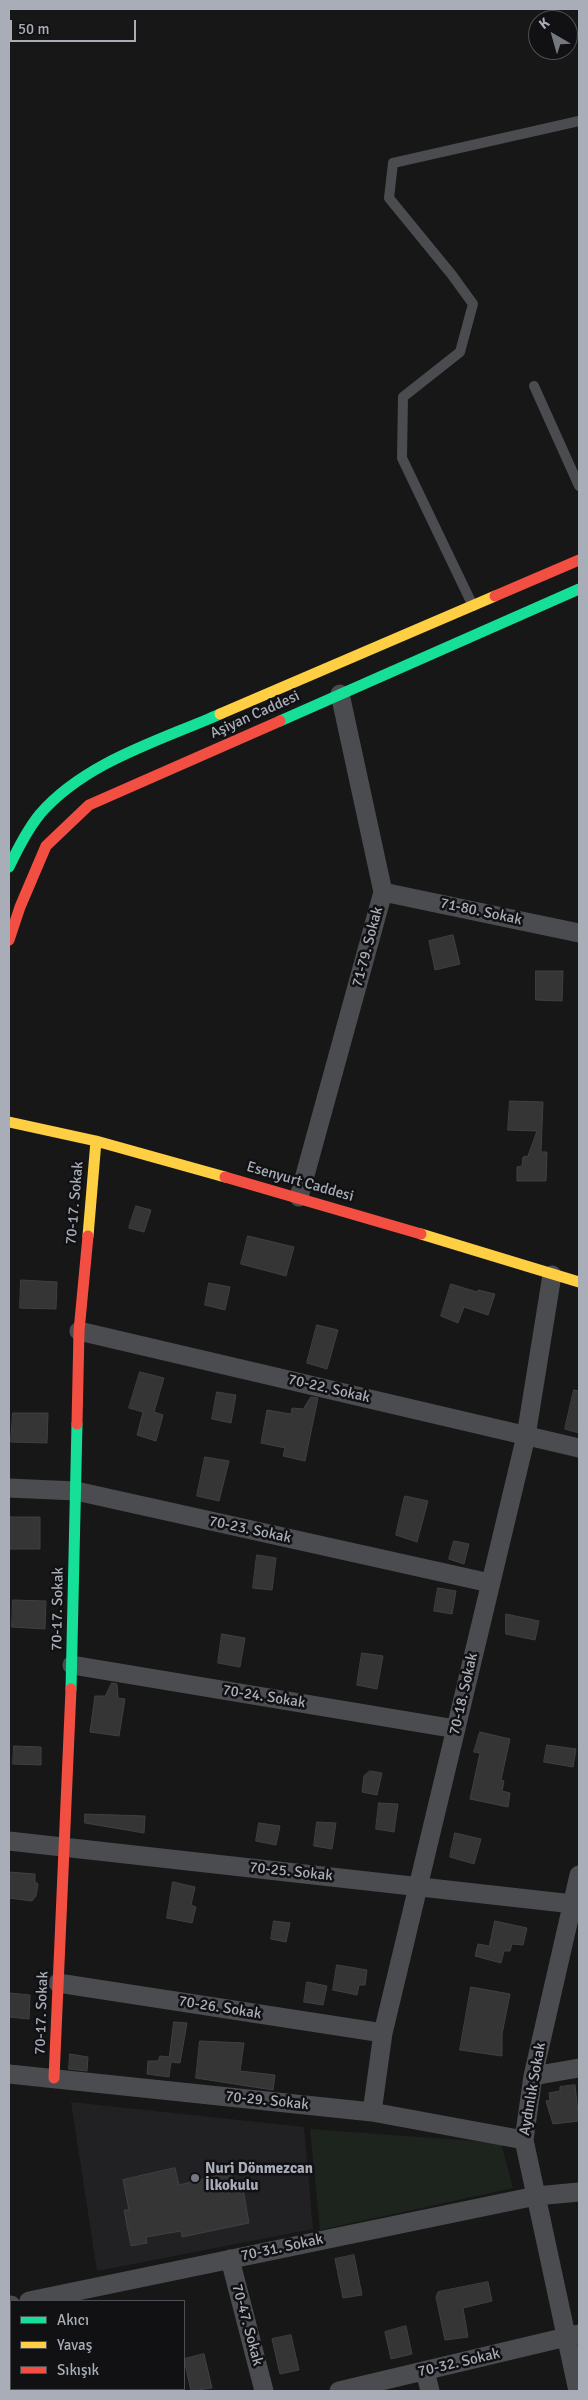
<!DOCTYPE html>
<meta charset="utf-8">
<style>
body{margin:0}
#map{position:relative;width:588px;height:2400px;overflow:hidden;background:#171717;font-family:Signika,sans-serif}
canvas{display:block}
.frame{position:absolute;inset:0;border:10px solid #a8adb8;pointer-events:none}
.legend{position:absolute;left:10px;top:2300px;width:175px;height:90px;box-sizing:border-box;background:#111113;border:1px solid #4d4f55;margin:0;padding:6px 9px;list-style:none;font-size:15px;color:#a8adb8}
.legend li{display:flex;align-items:center;gap:10px;height:25px}
.legend b{width:25px;border:1px solid #4d4f55}
.north{position:absolute;left:528px;top:10px;width:50px;height:50px;box-sizing:border-box;background:#111113;border:1px solid #4d4f55;border-radius:50%;rotate:322deg;font-size:14px;font-weight:700;line-height:20px;text-align:center;color:#a8adb8}
.north::after{content:'';display:block;margin:auto;width:18px;height:22px;background:#757880;clip-path:polygon(50% 0,100% 100%,50% 72%,0 100%)}
.scale{position:absolute;left:10px;top:20px;width:126px;height:22px;box-sizing:border-box;border:2px solid #a8adb8;border-top:0;padding-left:6px;font-size:15px;line-height:18px;white-space:nowrap;color:#a8adb8;-webkit-text-stroke:4px #111113;paint-order:stroke}
</style>
<div id="map">
<canvas width="588" height="2400"></canvas>
<div class="frame"></div>
<ul class="legend">
<li><b style="height:6px;background:#16e098"></b>Akıcı</li>
<li><b style="height:6px;background:#ffcf43"></b>Yavaş</li>
<li><b style="height:6px;background:#f24e42"></b>Sıkışık</li>
</ul>
<div class="north">K</div>
<div class="scale">50 m</div>
</div>
<script>
const ctx = document.querySelector('canvas').getContext('2d');
ctx.lineJoin = 'round';
function fill(path, color) { ctx.fillStyle = color; ctx.fill(path, 'evenodd'); }
function stroke(path, color, width, dash) { ctx.strokeStyle = color; ctx.lineWidth = width; ctx.lineCap = dash ? 'butt' : 'round'; ctx.setLineDash(dash || []); ctx.stroke(path); }
function write(font, color, halo, rows, align = 'center') {
  ctx.font = font + ' Signika,sans-serif'; ctx.lineWidth = 5; ctx.setLineDash([]); ctx.textBaseline = 'middle'; ctx.strokeStyle = halo; ctx.fillStyle = color; for (const [text, x, y, turn = 0] of rows) {
    ctx.save(); ctx.translate(x, y); ctx.rotate((+turn || 0) * Math.PI / 180); ctx.textAlign = isNaN(turn) ? turn : align; if (halo) ctx.strokeText(text, 0, 0); ctx.fillText(text, 0, 0); ctx.restore();
  }
}
const built = new Path2D(`
 M71 2102 304 2127 313 2229 97 2271Z`);
const green = new Path2D(`
 M310 2129 501 2143 513 2188 320 2230Z`);
const building = new Path2D(`
 M453 935 460 964 435 970 429 941Z
 M536 971H563L562 1001 536 1000Z
 M510 1101 543 1102 541 1152H547L546 1181H517V1167L522 1166 523 1157 528 1156 537 1131 508 1130Z
 M136 1206 151 1210 144 1232 129 1228Z
 M248 1236 294 1247 286 1276 241 1264Z
 M21 1280 57 1282 56 1309 20 1308Z
 M209 1283 230 1287 225 1310 205 1305Z
 M451 1284 477 1292 478 1290 495 1294 488 1315 464 1307 458 1323 441 1316Z
 M317 1325 338 1330 327 1369 307 1363Z
 M140 1372 164 1378 154 1412 163 1415 156 1441 137 1435 143 1412 129 1408Z
 M574 1390 579 1391V1433L565 1429Z
 M217 1392 236 1395 231 1423 212 1419Z
 M311 1397 318 1398 305 1461 283 1456 285 1448 261 1443 267 1410 291 1414 292 1408 303 1409Z
 M13 1413H48L47 1443 11 1442Z
 M205 1457 229 1461 219 1501 197 1496Z
 M405 1496 428 1501 417 1542 396 1535Z
 M9 1517H40V1549H9Z
 M454 1541 469 1544 464 1564 449 1559Z
 M257 1555 276 1558 272 1590 253 1588Z
 M438 1588 456 1591 452 1614 434 1611Z
 M13 1600 46 1601 45 1629 12 1627Z
 M506 1614 539 1621 535 1640 506 1634Z
 M222 1634 245 1638 240 1667 218 1663Z
 M362 1653 383 1656 377 1689 357 1685Z
 M112 1683 117 1684 118 1698 125 1699 119 1736 90 1732 95 1696H105Z
 M480 1732 510 1739 501 1780 504 1781 502 1791 510 1793 508 1807 470 1799 480 1753 474 1752Z
 M547 1745 576 1749 573 1767 544 1762Z
 M14 1746 41 1747V1765L13 1764Z
 M370 1771 382 1773 377 1795 362 1792 364 1776Z
 M379 1803 398 1804 394 1832 376 1829Z
 M85 1814 145 1816 144 1833 85 1823Z
 M317 1822 336 1823 332 1849 314 1846Z
 M259 1823 280 1826 276 1845 256 1841Z
 M455 1833 481 1839 474 1864 450 1857Z
 M9 1872 35 1874V1882L38 1884 36 1896 32 1901 9 1898Z
 M173 1882 195 1887 191 1905 196 1907 192 1923 167 1918Z
 M274 1921 290 1923 286 1942 271 1939Z
 M495 1921 527 1928 523 1945 512 1944 510 1951H504L501 1963 475 1956 478 1944 489 1946Z
 M337 1965 367 1970 365 1985H359L357 1995 333 1990Z
 M307 1982 327 1986 323 2005 304 2002Z
 M471 1987 510 1994 502 2034V2056L460 2050Z
 M9 1993 30 1995 29 2019 9 2017Z
 M174 2022 187 2023 180 2063 171 2062 169 2077 147 2074 148 2061H158L160 2056 169 2057Z
 M200 2041 244 2043 240 2071 275 2075 273 2090 196 2078Z
 M70 2054 88 2057 87 2071 69 2069Z
 M575 2085 579 2121 553 2124 546 2101 550 2100 549 2093 560 2091V2087Z
 M175 2168 179 2185 231 2172 235 2190 243 2189 249 2223 182 2237 181 2231 146 2237 147 2243 131 2246 124 2210H129L123 2180Z
 M354 2255 362 2295 343 2298 335 2259Z
 M488 2282 492 2301 463 2308 468 2337 445 2340 436 2297 438 2292Z
 M406 2326 412 2354 391 2359 385 2332Z
 M291 2335 299 2370 280 2374 272 2339Z
 M204 2354 212 2388 191 2391 184 2359Z`);
const lane = new Path2D(`
 M534 386 579 486
 M473 606 402 458 403 397 460 352 473 304 452 275 389 198 393 163 579 121`);
const street = new Path2D(`
 M383 892 579 933
 M299 1197 383 892 340 694
 M79 1331 579 1448
 M9 1488 76 1491 490 1583
 M72 1665 456 1729
 M9 1841 573 1904
 M58 1983 383 2033
 M9 2074 372 2112 524 2140
 M533 2076 579 2068
 M372 2112 383 2033 526 1436 552 1275
 M230 2259 264 2391
 M29 2301 536 2196 579 2192
 M9 2305H11
 M425 2371 430 2391
 M339 2391 579 2334
 M578 2391 524 2140 533 2076 579 1875`);
const fast = new Path2D(`
 M280 721 579 589
 M9 867C18 848 27 830 40 814 85 762 159 741 220 714
 M71 1689 77 1424`);
const slow = new Path2D(`
 M220 714 495 596
 M9 1122 96 1141 225 1177
 M421 1234 579 1282
 M88 1236 96 1141`);
const jam = new Path2D(`
 M495 596 579 560
 M9 940 20 907 46 846 89 805 280 721
 M225 1177 421 1234
 M77 1424 79 1331 88 1236
 M54 2078 71 1689`);
const markers = [
 [195,2178,5,"#757880"]
];
const streetNames = [
 ["Aşiyan Caddesi",255,715,-24],
 ["71-80. Sokak",481,912,12],
 ["71-79. Sokak",368,947,-75],
 ["Esenyurt Caddesi",300,1182,16],
 ["70-17. Sokak",75,1203,-85],
 ["70-22. Sokak",329,1389,13],
 ["70-23. Sokak",250,1530,12],
 ["70-17. Sokak",58,1609,-89],
 ["70-18. Sokak",464,1694,-77],
 ["70-24. Sokak",264,1697,9],
 ["70-25. Sokak",291,1872,6],
 ["70-26. Sokak",220,2008,9],
 ["70-17. Sokak",42,2013,-88],
 ["Aydınlık Sokak",533,2089,-80],
 ["70-29. Sokak",267,2101,6],
 ["70-31. Sokak",282,2248,-12],
 ["70-47. Sokak",247,2325,75],
 ["70-32. Sokak",459,2363,-13]
];
const poiNames = [
 ["Nuri Dönmezcan",205,2169],
 ["İlkokulu",205,2186]
];
fill(built, '#212123');
fill(green, '#1d241e');
fill(building, '#353536');
stroke(building, '#3f4043', 1);
stroke(lane, '#4b4c50', 10);
stroke(street, '#4b4c50', 19);
stroke(fast, '#16e098', 11);
stroke(slow, '#ffcf43', 11);
stroke(jam, '#f24e42', 11);
for (const [x, y, r, color] of markers) { const dot = new Path2D(); dot.arc(x, y, r, 0, 2 * Math.PI); ctx.fillStyle = color; ctx.fill(dot); stroke(dot, '#111113', 2); }
write('15px', '#a8adb8', '#111113', streetNames);
write('bold 15px', '#a8adb8', '#111113', poiNames, 'left');
</script>
